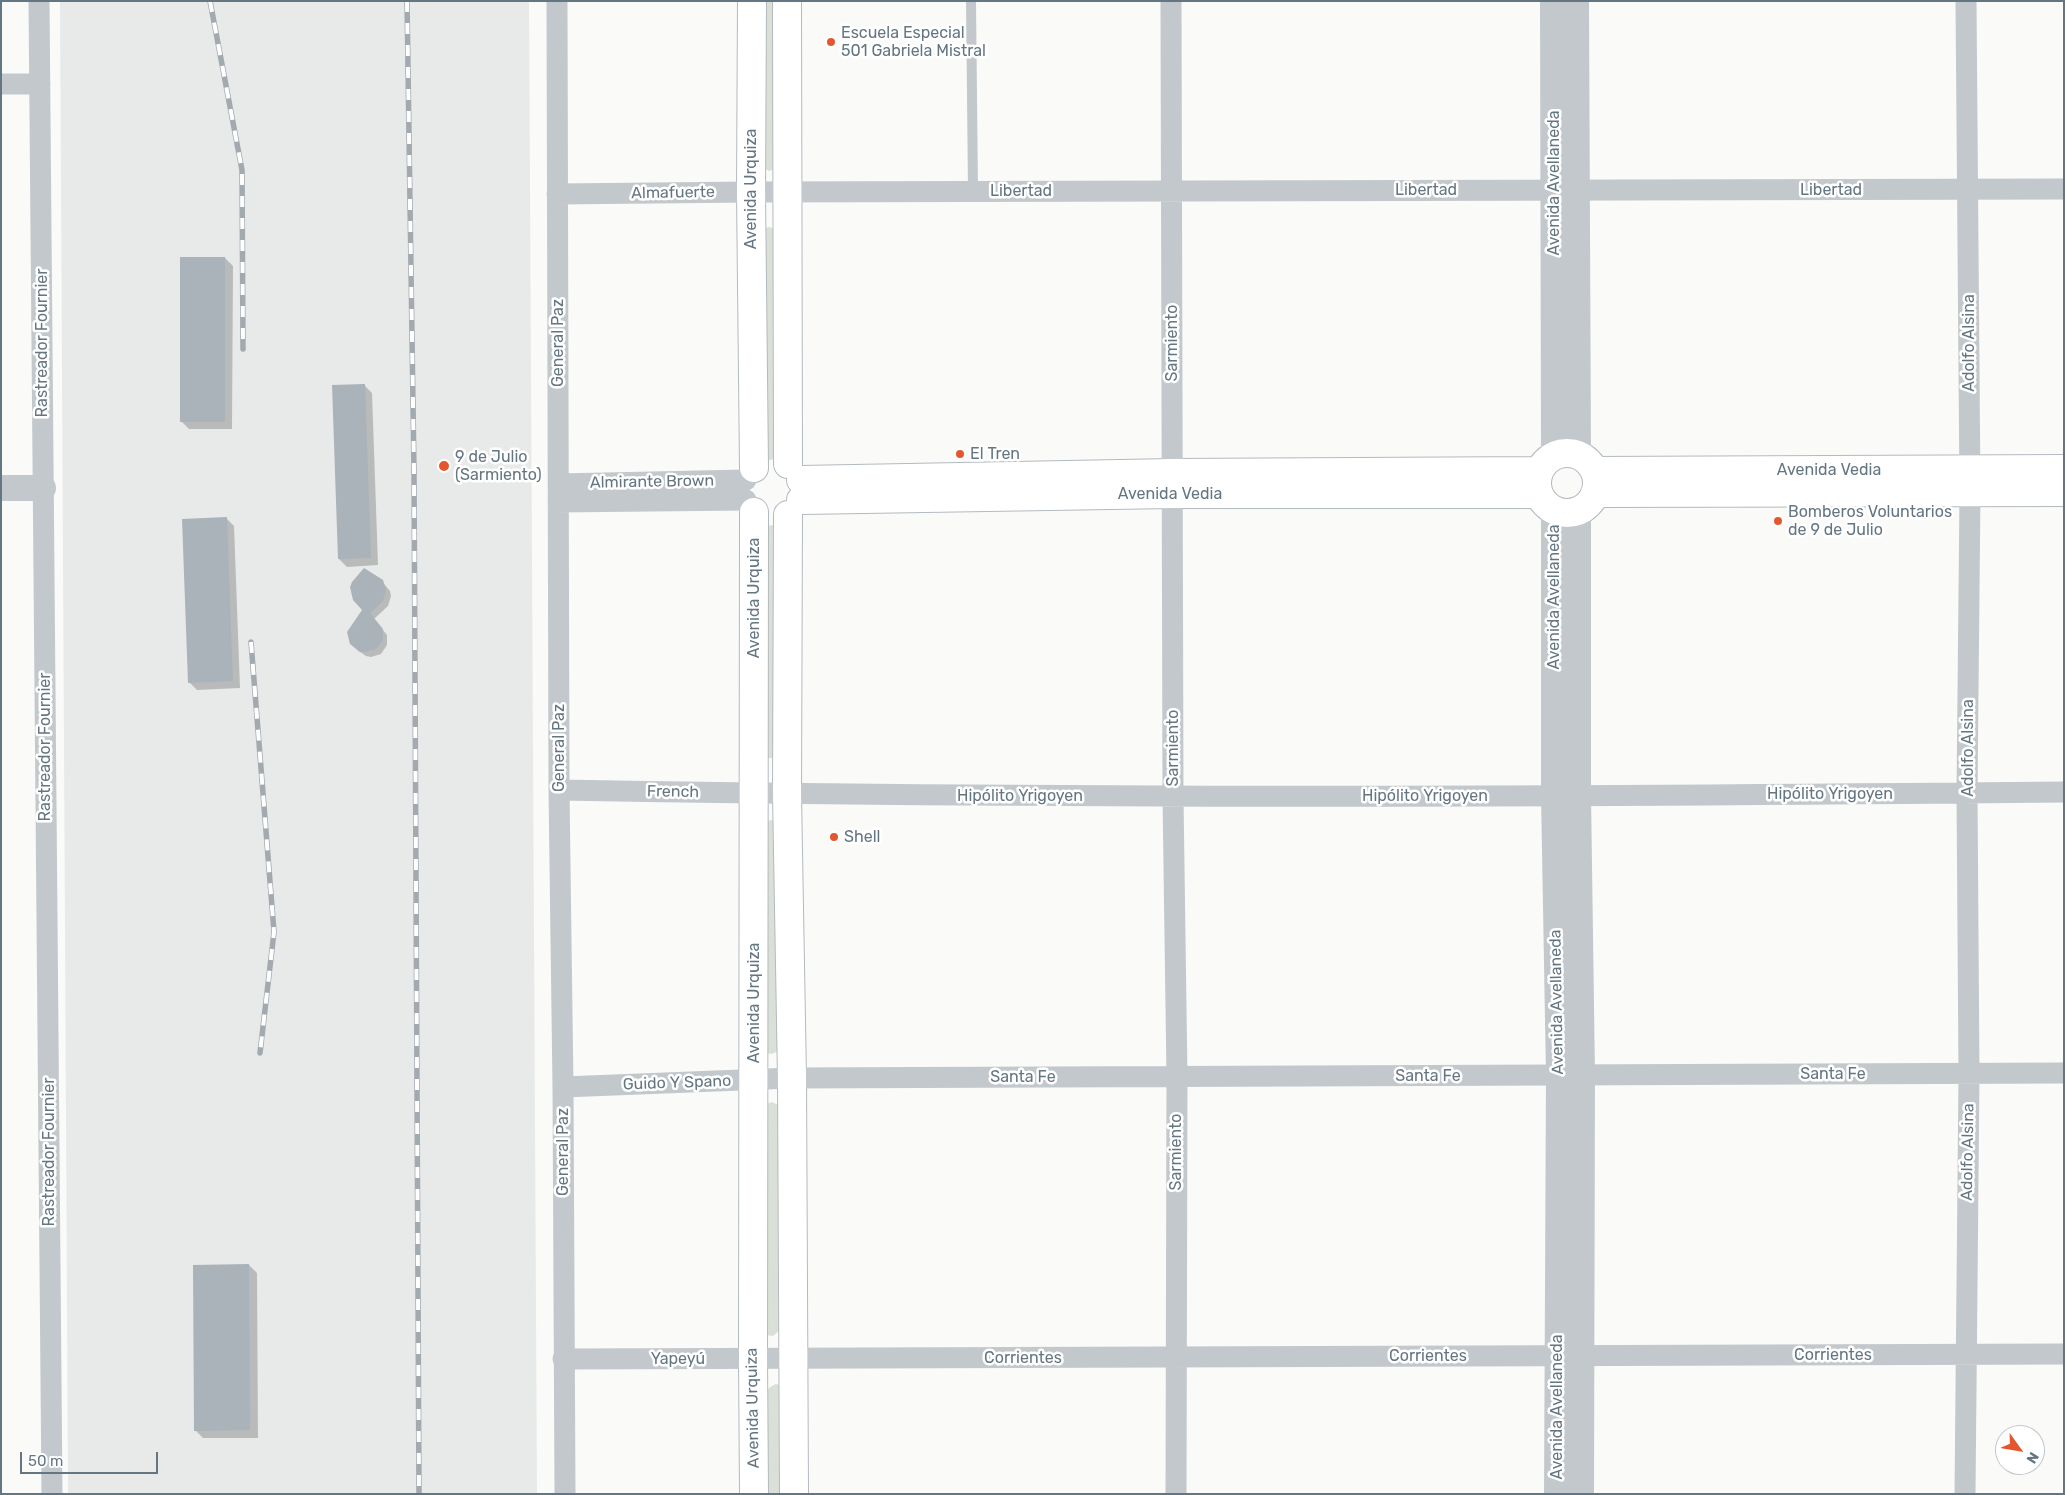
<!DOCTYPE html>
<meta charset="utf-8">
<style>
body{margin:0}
#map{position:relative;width:2065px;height:1495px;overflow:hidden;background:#fafaf8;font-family:Rubik,sans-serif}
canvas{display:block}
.frame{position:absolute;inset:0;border:2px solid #657683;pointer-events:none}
.north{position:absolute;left:1995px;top:1425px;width:50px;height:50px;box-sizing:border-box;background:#fff;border:1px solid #c1c8cd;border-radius:50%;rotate:122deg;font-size:14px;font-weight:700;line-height:20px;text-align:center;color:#657683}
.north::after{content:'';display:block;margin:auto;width:18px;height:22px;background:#e4572e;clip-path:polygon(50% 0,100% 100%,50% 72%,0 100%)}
.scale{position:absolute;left:20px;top:1452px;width:138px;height:22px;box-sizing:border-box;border:2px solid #657683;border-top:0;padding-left:6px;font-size:15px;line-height:18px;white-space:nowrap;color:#657683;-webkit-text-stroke:4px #fff;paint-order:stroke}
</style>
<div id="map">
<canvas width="2065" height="1495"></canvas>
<div class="frame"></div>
<div class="north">N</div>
<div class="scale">50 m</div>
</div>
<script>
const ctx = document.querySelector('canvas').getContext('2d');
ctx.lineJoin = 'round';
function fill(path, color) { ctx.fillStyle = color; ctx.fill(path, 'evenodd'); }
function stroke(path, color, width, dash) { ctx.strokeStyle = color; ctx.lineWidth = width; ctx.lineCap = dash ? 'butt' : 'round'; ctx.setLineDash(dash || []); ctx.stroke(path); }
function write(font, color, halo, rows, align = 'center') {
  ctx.font = font + ' Rubik,sans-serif'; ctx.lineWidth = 5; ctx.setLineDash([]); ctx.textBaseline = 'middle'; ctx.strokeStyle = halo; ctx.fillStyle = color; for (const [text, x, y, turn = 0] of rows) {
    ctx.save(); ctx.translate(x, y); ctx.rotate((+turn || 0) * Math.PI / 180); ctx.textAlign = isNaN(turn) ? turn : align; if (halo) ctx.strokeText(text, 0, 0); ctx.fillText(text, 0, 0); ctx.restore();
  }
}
const built = new Path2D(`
 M60 1H529L537 1494H68Z`);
const green = new Path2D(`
 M761 1H781L775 169 769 171 763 167Z
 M769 227 775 229 776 458 767 461 763 229Z
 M772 525 775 526 776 758H766V527Z
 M771 820 774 821 778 1051 772 1054 766 1053 765 822Z
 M772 1102 780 1106V1330L773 1336 766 1335V1104Z
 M776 1384 782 1386 785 1494H766V1392L770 1387Z`);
const shadow = new Path2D(`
 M225 258 233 266 232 429H189L181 421Z
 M364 385 372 393 378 565 347 567 339 559Z
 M226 518 234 526 240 688 197 690 189 682Z
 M364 569 378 577 390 591 391 596 388 606 374 619 387 635V645L381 654 371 657 366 656 356 649 363 610Z
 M249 1265 257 1273 258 1438H203L195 1430Z`);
const building = new Path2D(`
 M180 257H225V422H180Z
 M365 384 371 558 338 559 332 385Z
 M227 517 233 681 188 683 182 519Z
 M364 568 383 580 386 590 383 601 370 613 383 629V640L376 649 365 652H360L350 644 347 632 362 610 353 600 350 587 352 582Z
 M249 1264 250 1430 194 1431 193 1265Z`);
const service = new Path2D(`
 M971 1 973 191`);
const minor = new Path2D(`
 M39 1 52 1494
 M557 1 559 790 563 1087 565 1494
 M1171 1 1173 797 1177 1077 1176 1494
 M1 84H40
 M557 194 751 192 2064 189
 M558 484 746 480
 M558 502 746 500
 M559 790C1060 799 1562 797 2064 792
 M563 1087 792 1078 2064 1073
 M563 1359 2064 1354
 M1965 1494 1969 1074 1967 793 1970 492 1966 1`);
const tertiary = new Path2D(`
 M1553 1 1554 455
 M1576 1 1578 455
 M1 488H43
 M1554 510V795L1559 1075 1557 1494
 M1578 511V795L1582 1075 1581 1494`);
const secondary = new Path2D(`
 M752 1 751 192 754 468
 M787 1 788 464
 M1537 483a30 30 0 1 1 60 0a30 30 0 1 1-60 0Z
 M1595 471 2064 469
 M801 480 1173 473 1539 471
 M1595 493 2064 492
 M801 500 1173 494H1539
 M754 512 753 1359 754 1494
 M788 515 787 794 792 1078 794 1494`);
const rail = new Path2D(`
 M210 1 242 170 243 349
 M407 1 414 471 419 1494
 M251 642 274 932 260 1053`);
const markers = [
 [831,42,5,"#e4572e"],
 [960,454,5,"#e4572e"],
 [444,466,6,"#e4572e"],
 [1778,521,5,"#e4572e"],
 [834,837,5,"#e4572e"]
];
const poiNames = [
 ["Escuela Especial",841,33],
 ["501 Gabriela Mistral",841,51],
 ["El Tren",970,454],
 ["9 de Julio",455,457],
 ["(Sarmiento)",455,475],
 ["Bomberos Voluntarios",1788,512],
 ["de 9 de Julio",1788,530],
 ["Shell",844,837]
];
const streetNames = [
 ["Avenida Avellaneda",1554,183,-90],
 ["Avenida Urquiza",751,189,-90],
 ["Libertad",1426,190],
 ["Libertad",1831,190],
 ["Libertad",1021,191],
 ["Almafuerte",673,193,-1],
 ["Rastreador Fournier",42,343,-90],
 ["General Paz",558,343,-90],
 ["Sarmiento",1172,343,-90],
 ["Adolfo Alsina",1969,343,-90],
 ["Avenida Vedia",1829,470],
 ["Almirante Brown",652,482,-1],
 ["Avenida Vedia",1170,494],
 ["Avenida Avellaneda",1554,597,-90],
 ["Avenida Urquiza",754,598,-90],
 ["Rastreador Fournier",45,747,-90],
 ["General Paz",559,748,-90],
 ["Sarmiento",1173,748,-90],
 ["Adolfo Alsina",1968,748,-90],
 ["French",673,792,1],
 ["Hipólito Yrigoyen",1830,794],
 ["Hipólito Yrigoyen",1020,796],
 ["Hipólito Yrigoyen",1425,796],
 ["Avenida Avellaneda",1557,1002,-91],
 ["Avenida Urquiza",754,1003,-90],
 ["Santa Fe",1833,1074],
 ["Santa Fe",1428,1076],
 ["Santa Fe",1023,1077],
 ["Guido Y Spano",677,1083,-2],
 ["Rastreador Fournier",49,1152,-90],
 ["General Paz",563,1152,-90],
 ["Sarmiento",1176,1152,-90],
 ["Adolfo Alsina",1968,1152,-89],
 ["Corrientes",1833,1355],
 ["Corrientes",1428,1356],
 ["Corrientes",1023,1358],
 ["Yapeyú",678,1359],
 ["Avenida Avellaneda",1557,1407,-90],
 ["Avenida Urquiza",753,1408,-91]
];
fill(built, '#e8e9e9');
fill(green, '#dadfd7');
fill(shadow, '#0003');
fill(building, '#aab3b9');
stroke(secondary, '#b3babf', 30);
stroke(service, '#c3c8cc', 10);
stroke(minor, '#c3c8cc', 21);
stroke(tertiary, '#c3c8cc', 26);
stroke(secondary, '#fff', 28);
stroke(rail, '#a2aab0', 5.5);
stroke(rail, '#fff', 4, [11]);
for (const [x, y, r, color] of markers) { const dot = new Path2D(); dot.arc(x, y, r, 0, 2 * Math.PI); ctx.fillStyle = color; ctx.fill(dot); stroke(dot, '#fff', 2); }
write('16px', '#657683', '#fff', poiNames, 'left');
write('16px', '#657683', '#fff', streetNames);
</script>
